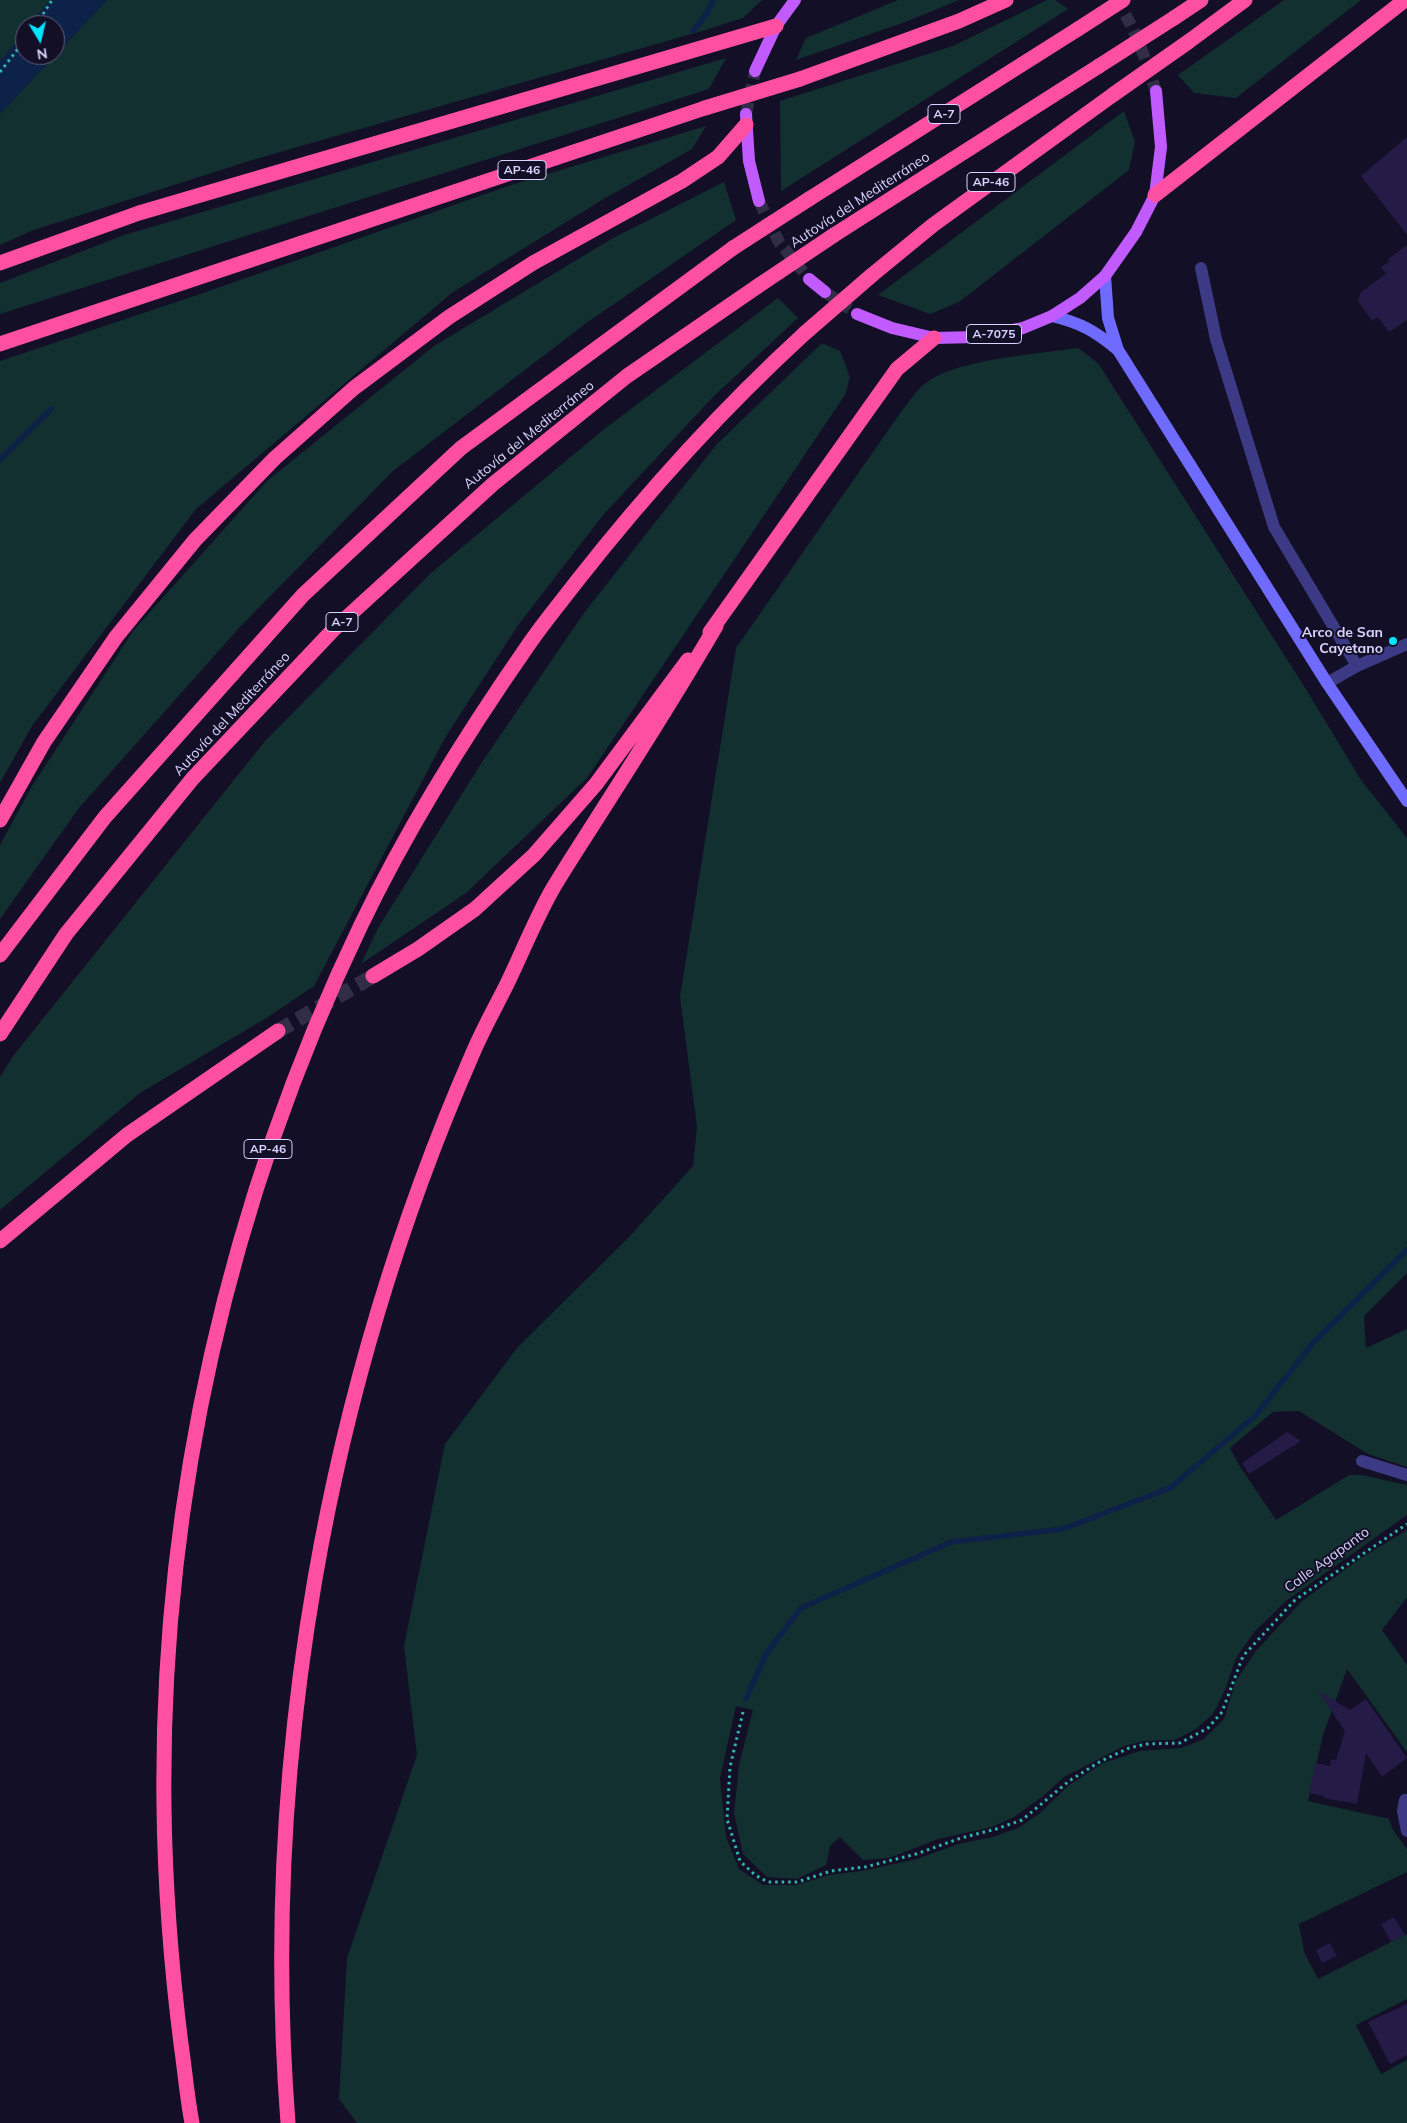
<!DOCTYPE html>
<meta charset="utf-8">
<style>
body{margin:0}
#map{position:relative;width:1407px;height:2123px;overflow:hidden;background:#130f26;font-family:Mulish,sans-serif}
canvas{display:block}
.north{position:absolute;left:15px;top:15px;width:50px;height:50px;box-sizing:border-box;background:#130f26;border:1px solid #625e7d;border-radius:50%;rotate:171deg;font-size:14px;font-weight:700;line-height:20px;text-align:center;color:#d9d4ff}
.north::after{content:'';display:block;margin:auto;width:18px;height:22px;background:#00e5ff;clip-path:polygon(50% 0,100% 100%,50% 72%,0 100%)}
</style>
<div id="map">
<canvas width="1407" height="2123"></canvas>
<div class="north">N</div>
</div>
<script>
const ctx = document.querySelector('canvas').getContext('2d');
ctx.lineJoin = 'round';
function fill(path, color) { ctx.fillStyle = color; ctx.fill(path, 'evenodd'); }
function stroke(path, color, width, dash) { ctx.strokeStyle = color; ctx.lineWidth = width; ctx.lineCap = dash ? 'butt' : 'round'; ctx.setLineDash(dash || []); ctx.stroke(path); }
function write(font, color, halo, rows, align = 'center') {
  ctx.font = font + ' Mulish,sans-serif'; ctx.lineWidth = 4; ctx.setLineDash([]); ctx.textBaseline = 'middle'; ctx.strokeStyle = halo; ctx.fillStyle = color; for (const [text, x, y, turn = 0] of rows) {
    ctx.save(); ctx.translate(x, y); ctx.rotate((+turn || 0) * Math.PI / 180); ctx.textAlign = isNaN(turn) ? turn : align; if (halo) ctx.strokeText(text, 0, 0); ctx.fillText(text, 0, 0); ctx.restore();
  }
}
const green = new Path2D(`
 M0 0H50L30 25H25V32L0 61Z
 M107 0H762L743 18 702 31 249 161 31 231 0 245V114Z
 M898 0H959L908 21 796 60 806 38Z
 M1047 0H1055L1068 9 781 191 780 101 953 46Z
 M1284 0H1361L1236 98 1194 93 1178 75Z
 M726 58 709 89 0 314V283L124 235Z
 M1124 111 1135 142 1129 170 959 302 930 314 878 295Z
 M706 126 692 149 602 200 453 292 196 509 32 726 0 783V361L209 291 508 186Z
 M724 182 736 220 585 324 393 471 240 627 79 808 0 919V845L32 786 133 631 267 481 434 346 613 238Z
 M778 298 798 318 715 395 604 514 519 624 446 736 314 986 268 1017 140 1093 0 1210V1077L13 1056 265 741 431 573 603 430Z
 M822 343 840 351 850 377 845 395 587 778 466 893 361 964 378 928 482 762 584 613 716 445Z
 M1078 348 1098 363 1304 686 1361 780 1407 838V1273L1364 1316 1366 1348 1407 1329V1467L1368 1454 1299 1411 1273 1412 1230 1448 1239 1465 1276 1520 1349 1475H1362L1407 1485V1515L1286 1601 1255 1631 1236 1658 1225 1690 1213 1714 1196 1729 1174 1740 1144 1741 1124 1746 1064 1777 1042 1797 1014 1817 992 1827 938 1839 889 1858 863 1860 840 1837 830 1846 826 1865 797 1879 767 1877 743 1854 734 1813 739 1765 753 1710 736 1706 720 1778 726 1837 739 1869 763 1885H796L829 1875 861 1871 917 1859 958 1844 993 1837 1018 1828 1039 1814 1068 1786 1103 1763 1140 1751 1181 1748 1204 1739 1224 1719 1236 1681 1256 1651 1302 1601 1361 1558 1407 1530V1597L1382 1630 1407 1665V1752L1347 1669 1323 1735 1308 1801 1389 1819 1393 1830 1407 1849V1872L1299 1924 1304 1952 1318 1979 1407 1934V1999L1356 2025 1381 2074 1407 2060V2123H357L339 2099 347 1958 417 1755 404 1646 445 1444 517 1348 629 1237 693 1166 697 1127 680 997 736 648 901 412C909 402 916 390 926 383 957 359 1038 354 1078 348Z`);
const water = new Path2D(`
 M50 0H107L0 114V61L25 32V55H55V25H30Z`);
const stream = new Path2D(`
 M693 31 707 13 713 0
 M0 460 51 409
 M746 1699 766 1654 801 1608 951 1542 1063 1529 1170 1488 1255 1416 1313 1343 1407 1250`);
const building = new Path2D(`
 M1407 137V235L1361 176Z
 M1407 245V320L1389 332 1378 317 1372 321 1358 301 1361 292 1386 274 1381 267 1389 262 1388 259Z
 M1287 1432 1301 1441 1249 1474 1242 1463Z
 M1318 1691 1350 1710 1366 1699 1407 1758 1382 1777 1366 1753 1357 1804 1324 1798V1796L1309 1793 1316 1763 1330 1766 1331 1759 1336 1760 1345 1731Z
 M1394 1917 1405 1935 1391 1942 1381 1924Z
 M1330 1943 1337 1956 1322 1963 1316 1950Z
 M1407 2004V2055L1390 2064 1368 2022Z`);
const primaryTunnel = new Path2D(`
 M1115 0C1136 26 1145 60 1156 91
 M746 114 755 71
 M759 201 779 242 809 279
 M825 292 857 314`);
const motorwayTunnel = new Path2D(`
 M278 1031 373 976`);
const path = new Path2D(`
 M36 25 52 0
 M0 72 25 40
 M743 1712 730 1767 727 1819 740 1861 755 1875 768 1882H797L831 1871 865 1867 916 1854 961 1838 996 1829 1022 1820 1069 1781 1101 1761 1129 1748 1146 1744 1180 1743 1208 1728 1222 1712 1243 1656 1295 1600 1407 1524`);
const minor = new Path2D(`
 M1201 268 1216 339 1274 527 1357 666
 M1327 683 1357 666 1407 644
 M1362 1461 1407 1475
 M1405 1800 1403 1811 1407 1831`);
const secondary = new Path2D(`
 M1105 276 1108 318 1118 350 1327 683 1407 801
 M1052 316C1081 323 1095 331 1118 350`);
const primary = new Path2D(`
 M755 71 776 26 795 0
 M746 114 749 161 759 201
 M809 279 825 292
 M857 314 892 328 934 338 978 337 1023 328 1052 316 1080 298 1105 276 1136 232 1155 195 1161 147 1156 91`);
const motorway = new Path2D(`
 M1174 18 1201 0
 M1188 42 1245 0
 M800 79 959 21 1006 0
 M1155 195 1405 0
 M809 199 1078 29
 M834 235 1099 66
 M0 263 139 213 776 26
 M872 275 933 225 1114 94
 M0 344 705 108
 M710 632 897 369 934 338
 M0 820 44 742 116 637 195 540 275 458 354 388 449 317 533 263 682 181 718 157 746 125
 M0 955 105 817 303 595 461 448 733 248
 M373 976 418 949 475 909 534 855 596 784 688 660
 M0 1034 66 934 193 778 333 630 493 484 627 376 758 286
 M0 1241 127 1135 278 1031
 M192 2123C187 2097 185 2071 181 2044 171 1965 165 1887 164 1807 160 1502 229 1200 361 925 408 827 467 733 529 644 544 622 561 602 577 581 647 492 721 410 805 333
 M288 2123C260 1762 327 1387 472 1055 482 1031 495 1008 507 984 522 953 535 920 552 890 568 863 586 836 603 809 642 748 680 688 716 626`);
const motorwayBridge = new Path2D(`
 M1078 29 1123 0
 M1099 66 1174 18
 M1114 94 1188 42
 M705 108 800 79
 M733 248 809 199
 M758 286 834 235
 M805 333 872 275`);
const markers = [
 [1393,641,5,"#00e5ff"]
];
const shields = [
 [944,114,32],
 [522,170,48],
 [991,182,48],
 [994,334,55],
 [342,622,32],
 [268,1149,48]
];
const shieldNames = [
 ["A-7",944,114],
 ["AP-46",522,170],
 ["AP-46",991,182],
 ["A-7075",994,334],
 ["A-7",342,622],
 ["AP-46",268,1149]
];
const streetNames = [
 ["Autovía del Mediterráneo",860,200,-33],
 ["Autovía del Mediterráneo",529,435,-39],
 ["Autovía del Mediterráneo",232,714,-47],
 ["Calle Agapanto",1327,1560,-36]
];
const poiNames = [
 ["Arco de San",1383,633],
 ["Cayetano",1383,649]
];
fill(green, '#12302f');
fill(water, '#0c2248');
stroke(stream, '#0c2248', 5.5);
fill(building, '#241b47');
stroke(primaryTunnel, '#312d47', 12, [12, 6]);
stroke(motorwayTunnel, '#312d47', 15, [15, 8]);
stroke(path, '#2fb8b0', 3, [2.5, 4]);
stroke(minor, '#3d3a85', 12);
stroke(secondary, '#6f6bff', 12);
stroke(primary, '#c25bff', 12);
stroke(motorway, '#ff4fa3', 15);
stroke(motorwayBridge, '#ff4fa3', 15);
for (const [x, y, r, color] of markers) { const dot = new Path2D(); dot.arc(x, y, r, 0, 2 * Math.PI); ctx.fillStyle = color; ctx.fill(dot); stroke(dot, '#130f26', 2); }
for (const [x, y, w] of shields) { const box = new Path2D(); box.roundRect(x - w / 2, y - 9.5, w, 19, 4); ctx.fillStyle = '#130f26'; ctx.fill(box); stroke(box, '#d9d4ff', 1); }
write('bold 12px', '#d9d4ff', null, shieldNames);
write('14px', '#d9d4ff', '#130f26', streetNames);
write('bold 14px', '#d9d4ff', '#130f26', poiNames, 'right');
</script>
